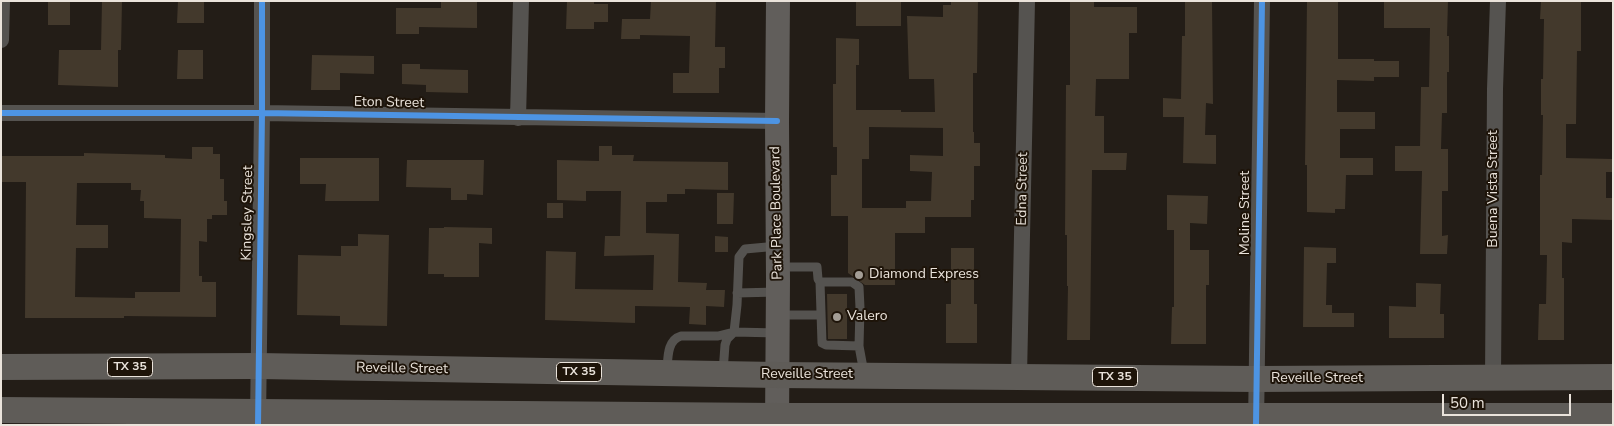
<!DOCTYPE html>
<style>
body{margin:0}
#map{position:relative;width:1614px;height:426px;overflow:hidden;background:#231d17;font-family:"Nunito Sans",sans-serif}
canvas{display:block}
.frame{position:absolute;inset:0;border:2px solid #eae3db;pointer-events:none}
.scale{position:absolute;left:1442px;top:394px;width:129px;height:22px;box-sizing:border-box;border:2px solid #eae3db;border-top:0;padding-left:6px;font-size:15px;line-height:18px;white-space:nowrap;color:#eae3db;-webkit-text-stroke:4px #1e1409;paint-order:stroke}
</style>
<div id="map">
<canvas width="1614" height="426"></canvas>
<div class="frame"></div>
<div class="scale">50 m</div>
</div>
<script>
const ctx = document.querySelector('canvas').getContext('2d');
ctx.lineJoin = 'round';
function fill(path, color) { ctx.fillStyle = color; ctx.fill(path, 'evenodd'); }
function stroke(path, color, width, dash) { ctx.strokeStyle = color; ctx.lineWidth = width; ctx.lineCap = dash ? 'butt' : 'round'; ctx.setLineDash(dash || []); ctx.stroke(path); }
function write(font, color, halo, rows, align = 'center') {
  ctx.font = font + ' "Nunito Sans",sans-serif'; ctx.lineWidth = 4; ctx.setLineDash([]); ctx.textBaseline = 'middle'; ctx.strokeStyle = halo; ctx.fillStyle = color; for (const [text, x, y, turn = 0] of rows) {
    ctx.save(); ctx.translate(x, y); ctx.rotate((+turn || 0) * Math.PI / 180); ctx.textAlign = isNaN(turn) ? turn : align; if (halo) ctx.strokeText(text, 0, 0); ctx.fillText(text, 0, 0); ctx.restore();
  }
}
const building = new Path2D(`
 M48 1H70V25H48Z
 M102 1H122L121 50H118V87L58 85 59 50H101Z
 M178 1H204V23H177Z
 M441 1H477V28L419 27V34H396V8H441Z
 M567 1H594V4H608V22H594V29H566Z
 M651 1H716L715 47H725V68H719V93H673V73H689L690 36 640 35V39H621L622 19H650Z
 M856 1H901V26H856Z
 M951 1H978L977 73H973V132H974V143H980V166H974V200H971V217H925V233H895V285H865L848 273V216H831V175H837V147H833V84H836V38L859 39V65H856V110H901V112H935L934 79H909L907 16 943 17V5H951ZM869 127 943 128V156L910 155V171L932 172 931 201H906V208H862V159H869Z
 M1070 1H1094V7H1137V33H1129V79H1096L1095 116H1104V153H1127L1126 170H1092L1090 340H1067L1068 286H1067V235H1065L1066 85H1070Z
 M1185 1H1212L1213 104 1206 103 1205 135H1216V164L1183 163 1184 117H1163V98L1181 99 1182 36H1185Z
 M1307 1H1338V59H1374V61H1399V77H1374V81L1337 80V112H1375V129H1340V158H1373V175H1346L1345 209H1335V213L1307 212V165H1305Z
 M1384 1H1448L1447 36H1449V72H1447V113H1442L1441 149H1448V191H1442V236L1448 235 1447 254H1420L1422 171H1395V146H1420L1421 87H1429L1430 28H1384Z
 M1541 1H1581V51H1577L1576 124H1566V158L1613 159V172H1606V198H1613V220L1572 219V243L1562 242V278H1564V340H1538L1539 304H1546L1547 255H1540V175H1542L1543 115H1541V79H1543L1544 19H1540Z
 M178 50H203V79H177Z
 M312 55 374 56V74L340 73V90H311Z
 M402 64H420V69L468 70V93L426 92V85L402 84Z
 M599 146H612V155H634L633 161 728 162V190L685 189V194H667V202H646V233L679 234 678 282 707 283 706 290H725L724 307 706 306V325L689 324 690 307 635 306V323L545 320 546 251 576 252 575 289 653 290 654 255 604 256 605 236H620L621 191H586V201L557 200V160L599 161Z
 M192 147H213V154H220V179H224V201H227V215H212V219H207V242L199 241V276H202V282H216V317L124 316V318H25L26 182H1V156H84V153L165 155V158L192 159ZM77 183H131V190H141L140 201H144V218L181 219 180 292H135V298L75 297 76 248H108V225H76Z
 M300 158H379V201H325L326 184H300Z
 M407 160H484L483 195 467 194V200H451V188L406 187Z
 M717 193H734L733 224H717Z
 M1167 195 1208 196 1207 224 1190 223V250H1209V285H1206V344H1171L1172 307H1174V230H1167Z
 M547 203H563V218H547Z
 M444 227 492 228V244L479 243V277H444V274H428L429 228H444Z
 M358 234 389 235 387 326 340 325V316L297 315 298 255 341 256V246H358Z
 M715 236 728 237V252H715Z
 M1304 247 1336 248V263H1327L1326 305H1332V313H1354V327H1303Z
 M951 248H974V304H977V343H946V304H951Z
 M1416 283 1441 284 1440 314H1444V338H1389V306L1416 307Z
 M827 294H847V339H828Z`);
const service = new Path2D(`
 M778 267H817L818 279 820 282H852L859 287 860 308 859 346 864 373
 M820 282 822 343 826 345 859 346
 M737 293 777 292
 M778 315H821
 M667 370C668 358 667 340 681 336H718L734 332 778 333
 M723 372 725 345 727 339 734 332 737 305 739 257 745 249 778 246`);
const minor = new Path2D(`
 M1 40 2 1
 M1 113H262L777 121
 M518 118 521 1
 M1019 376 1027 1
 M1493 378 1495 89 1498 1
 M258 420 262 113V1
 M1256 425 1262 1`);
const secondary = new Path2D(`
 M777 425 778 281 777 121 778 1`);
const primary = new Path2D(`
 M1 367 259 366 777 375 1257 379 1613 377
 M1 410 777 416H1613`);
const cycleway = new Path2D(`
 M1 113H262L777 121
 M258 425 262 113V1
 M1256 425 1262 1`);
const markers = [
 [859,275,5,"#a49e96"],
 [837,317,5,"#a49e96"]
];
const shields = [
 [130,367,45],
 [579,372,45],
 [1115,377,45]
];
const shieldNames = [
 ["TX 35",130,367],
 ["TX 35",579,372],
 ["TX 35",1115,377]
];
const streetNames = [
 ["Eton Street",389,103,1],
 ["Edna Street",1023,189,-89],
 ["Buena Vista Street",1494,189,-90],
 ["Kingsley Street",248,213,-89],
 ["Park Place Boulevard",777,213,-91],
 ["Moline Street",1246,213,-90],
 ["Reveille Street",402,369,1],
 ["Reveille Street",807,375],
 ["Reveille Street",1317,379]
];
const poiNames = [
 ["Diamond Express",869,275],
 ["Valero",847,317]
];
fill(building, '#43392c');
stroke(service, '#555350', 9);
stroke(minor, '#555350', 16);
stroke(secondary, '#615e5b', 24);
stroke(primary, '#5f5c58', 26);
stroke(cycleway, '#4d94e3', 6);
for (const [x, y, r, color] of markers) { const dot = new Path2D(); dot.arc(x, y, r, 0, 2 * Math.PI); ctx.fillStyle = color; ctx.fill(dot); stroke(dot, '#1e1409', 2); }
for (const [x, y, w] of shields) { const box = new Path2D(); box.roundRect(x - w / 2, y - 9.5, w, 19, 4); ctx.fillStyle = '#1e1409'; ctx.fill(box); stroke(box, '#eae3db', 1); }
write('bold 12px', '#eae3db', null, shieldNames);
write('14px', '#eae3db', '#1e1409', streetNames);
write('14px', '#eae3db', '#1e1409', poiNames, 'left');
</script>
